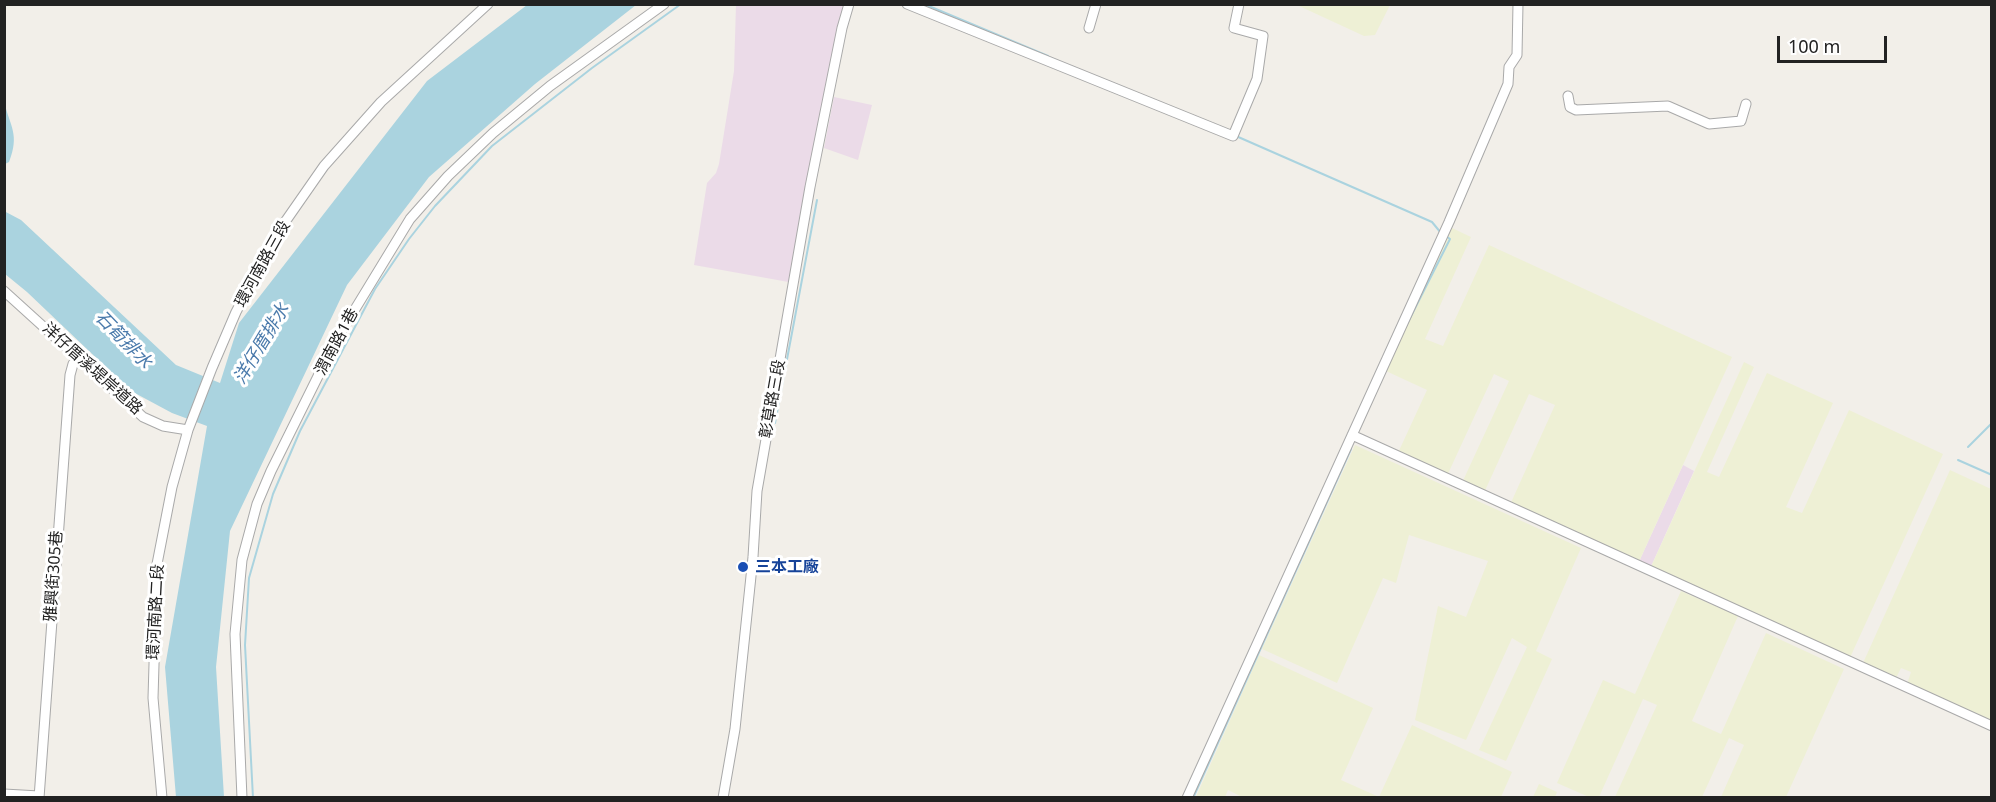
<!DOCTYPE html>
<meta charset="utf-8">
<style>
body{margin:0}
#map{position:relative;width:1996px;height:802px;overflow:hidden;background:#f2efe9;font-family:"Noto Sans",sans-serif}
canvas{display:block}
.frame{position:absolute;inset:0;border:6px solid #222;pointer-events:none}
.scale{position:absolute;left:1777px;top:36px;width:110px;height:27px;box-sizing:border-box;border:3px solid #222;border-top:0;padding-left:8px;font-size:18px;line-height:21px;white-space:nowrap;color:#222;-webkit-text-stroke:4px #fff;paint-order:stroke}
</style>
<div id="map">
<canvas width="1996" height="802"></canvas>
<div class="frame"></div>
<div class="scale">100 m</div>
</div>
<script>
const ctx = document.querySelector('canvas').getContext('2d');
ctx.lineJoin = 'round';
function fill(path, color) { ctx.fillStyle = color; ctx.fill(path, 'evenodd'); }
function stroke(path, color, width, dash) { ctx.strokeStyle = color; ctx.lineWidth = width; ctx.lineCap = dash ? 'butt' : 'round'; ctx.setLineDash(dash || []); ctx.stroke(path); }
function write(font, color, halo, rows, align = 'center') {
  ctx.font = font + ' "Noto Sans","Noto Sans TC",sans-serif'; ctx.lineWidth = 6; ctx.setLineDash([]); ctx.textBaseline = 'middle'; ctx.strokeStyle = halo; ctx.fillStyle = color; for (const [text, x, y, turn = 0] of rows) {
    ctx.save(); ctx.translate(x, y); ctx.rotate((+turn || 0) * Math.PI / 180); ctx.textAlign = isNaN(turn) ? turn : align; if (halo) ctx.strokeText(text, 0, 0); ctx.fillText(text, 0, 0); ctx.restore();
  }
}
const industrial = new Path2D(`
 M736 5H849L794 283 694 265 707 183 716 173 719 164 734 71Z
 M834 97 872 105 858 160 824 148Z
 M1683 465 1694 471 1649 571 1637 566Z`);
const farmland = new Path2D(`
 M1297 5H1390L1375 35 1364 36Z
 M1452 228 1471 237 1425 339 1443 346 1489 245 1732 357 1637 566 1509 507 1555 405 1529 394 1483 495 1461 485 1509 381 1494 374 1446 478 1397 455 1427 390 1386 371Z
 M1744 362 1754 367 1707 472 1719 477 1767 373 1833 403 1786 507 1802 513 1849 410 1943 454 1848 662 1649 571Z
 M1355 445 1581 548 1536 651 1552 659 1506 761 1479 750 1527 647 1512 638 1466 740 1415 720 1438 606 1466 617 1488 561 1409 535 1396 583 1383 578 1337 683 1262 649Z
 M1950 470 1991 489V722L1907 684 1911 672 1901 668 1896 678 1863 663Z
 M1681 591 1738 616 1692 721 1721 734 1766 633 1844 669 1786 797H1721L1744 745 1729 738 1702 797H1615L1657 705 1643 699 1599 797H1589L1557 783 1603 680 1635 694Z
 M1259 655 1373 708 1341 780 1379 797 1412 725 1512 772 1501 797 1244 798 1228 790 1225 797H1196Z
 M1539 784 1557 792 1555 797H1533Z`);
const water = new Path2D(`
 M527 5H636L535 84 429 177 347 285 230 531 216 667 224 797H176L165 667 207 426 172 413 131 391 27 292 5 274 4 211 21 220 176 365 220 383 239 323 427 81Z
 M4 101C10 127 20 134 9 162L5 164Z`);
const stream = new Path2D(`
 M924 4 1048 56
 M1236 136 1432 222 1441 233
 M1406 326 1450 239 1446 236
 M775 423 817 200
 M1968 447 1992 423
 M1958 460 1992 475
 M253 798 245 645 249 578 273 494 300 431 375 289 409 239 435 206 492 146 592 68 681 4
 M1193 798 1351 449`);
const minor = new Path2D(`
 M907 4 1233 136 1257 79 1263 36 1234 28 1239 4
 M1089 28 1096 4
 M1568 96 1570 107 1576 110 1668 106 1709 124 1741 121 1746 104
 M4 291 143 417 163 426 188 430
 M1352 435 1992 726
 M4 794 39 796
 M39 798 70 375 73 364 80 359
 M162 798 153 698 157 564 172 487 188 430 212 368 236 312 278 232 324 166 381 102 488 4
 M242 798 235 634 242 560 257 504 271 471 335 342 410 219 448 176 493 133 550 86 664 4
 M723 798 735 729 753 557 757 491 810 187 842 28 849 4
 M1187 798 1449 222 1508 84 1509 67 1517 55 1518 4`);
const markers = [
 [743,567,6,"#1a4fb4"]
];
const streetNames = [
 ["環河南路三段",263,264,-61],
 ["渭南路1巷",337,342,-62],
 ["洋仔厝溪堤岸道路",92,369,42],
 ["彰草路三段",773,399,-80],
 ["雅興街305巷",54,576,-86],
 ["環河南路二段",156,612,-87]
];
const transitNames = [
 ["三本工廠",755,567]
];
const waterNames = [
 ["石筍排水",123,340,46],
 ["洋仔厝排水",262,344,-59]
];
fill(industrial, '#ebdbe8');
fill(farmland, '#eef0d5');
fill(water, '#aad3df');
stroke(stream, '#aad3df', 2);
stroke(minor, '#a9a9a9', 11);
stroke(minor, '#fff', 9);
for (const [x, y, r, color] of markers) { const dot = new Path2D(); dot.arc(x, y, r, 0, 2 * Math.PI); ctx.fillStyle = color; ctx.fill(dot); stroke(dot, '#fff', 2); }
write('16px', '#222', '#fff', streetNames);
write('bold 16px', '#164399', '#fff', transitNames, 'left');
write('italic 18px', '#4a7aab', '#fff', waterNames);
</script>
